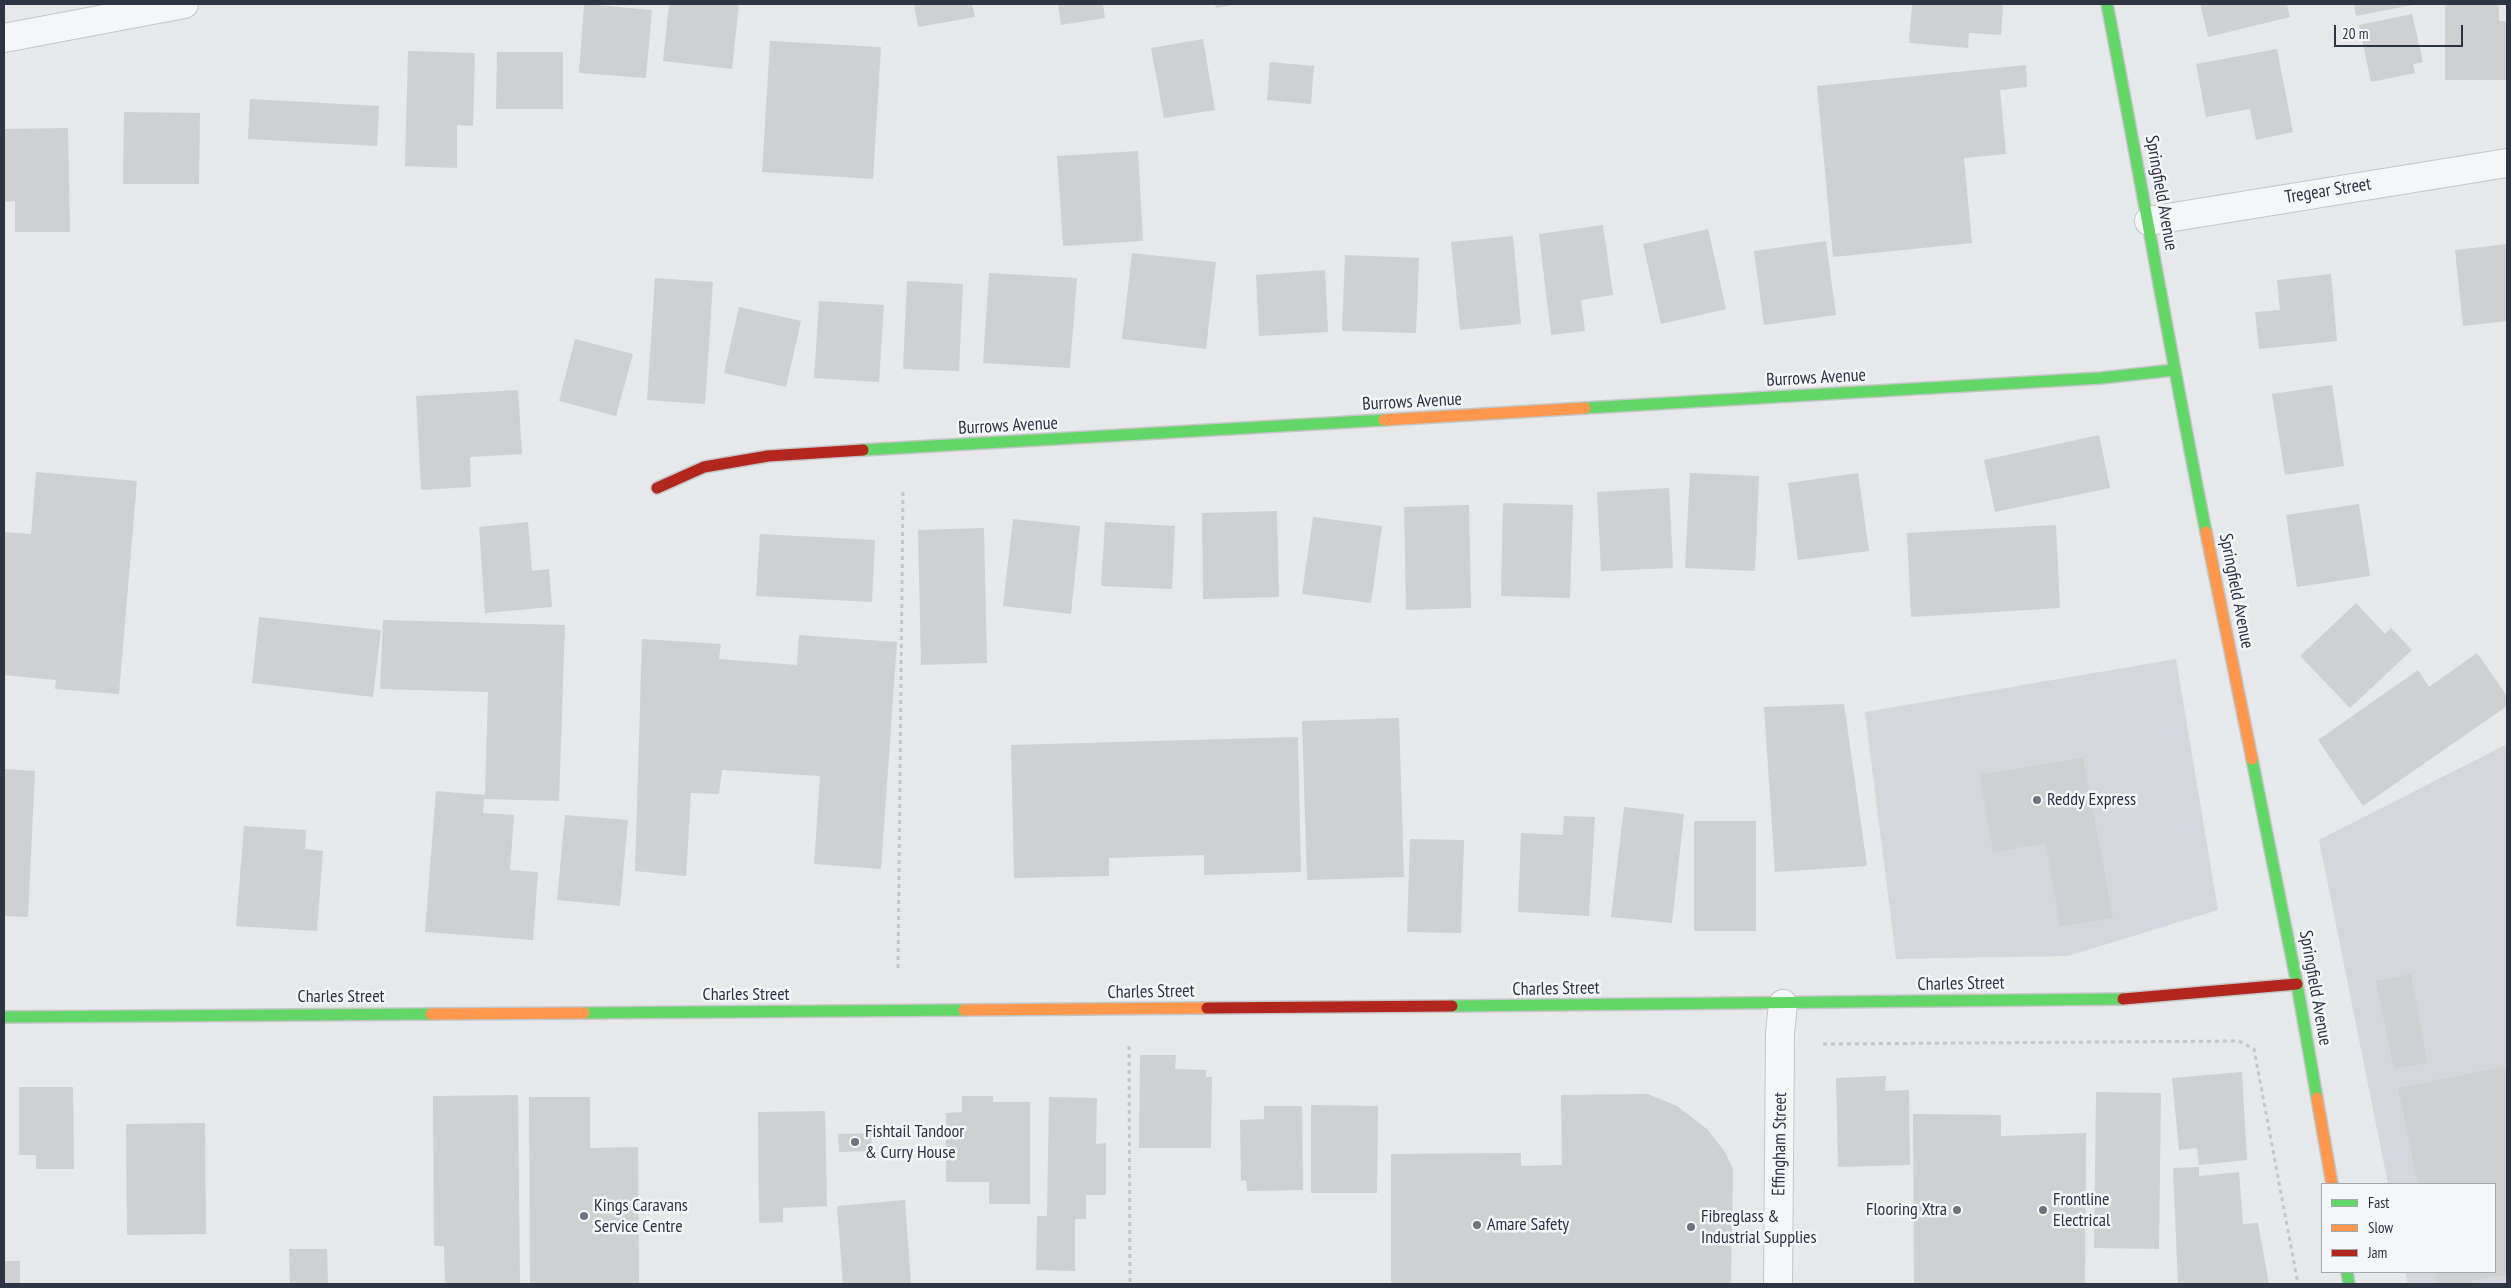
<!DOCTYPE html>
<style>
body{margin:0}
#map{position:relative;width:2511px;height:1288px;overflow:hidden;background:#e6e8ea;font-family:"PT Sans Narrow",sans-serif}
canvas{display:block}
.frame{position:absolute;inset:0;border:5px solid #2d3443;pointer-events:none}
.legend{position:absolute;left:2321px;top:1183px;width:175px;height:90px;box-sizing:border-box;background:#f4f6f9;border:1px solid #a4a8b0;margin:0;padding:6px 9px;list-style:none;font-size:15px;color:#2d3443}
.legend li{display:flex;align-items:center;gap:10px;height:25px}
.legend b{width:25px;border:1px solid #a4a8b0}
.scale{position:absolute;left:2334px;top:25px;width:129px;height:22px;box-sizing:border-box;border:2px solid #2d3443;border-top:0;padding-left:6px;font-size:15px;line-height:18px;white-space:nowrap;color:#2d3443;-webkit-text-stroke:4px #f4f6f9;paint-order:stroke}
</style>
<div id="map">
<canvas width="2511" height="1288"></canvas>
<div class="frame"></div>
<ul class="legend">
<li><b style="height:6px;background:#63d668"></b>Fast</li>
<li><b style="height:6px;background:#ff974d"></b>Slow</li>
<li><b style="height:6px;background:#b3261e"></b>Jam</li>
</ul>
<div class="scale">20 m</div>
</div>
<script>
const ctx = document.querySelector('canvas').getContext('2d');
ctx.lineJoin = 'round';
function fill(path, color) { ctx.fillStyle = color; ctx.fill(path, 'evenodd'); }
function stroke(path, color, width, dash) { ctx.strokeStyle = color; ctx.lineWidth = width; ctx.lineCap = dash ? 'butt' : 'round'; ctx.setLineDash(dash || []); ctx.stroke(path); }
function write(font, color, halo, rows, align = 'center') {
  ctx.font = font + ' "PT Sans Narrow",sans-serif'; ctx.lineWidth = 5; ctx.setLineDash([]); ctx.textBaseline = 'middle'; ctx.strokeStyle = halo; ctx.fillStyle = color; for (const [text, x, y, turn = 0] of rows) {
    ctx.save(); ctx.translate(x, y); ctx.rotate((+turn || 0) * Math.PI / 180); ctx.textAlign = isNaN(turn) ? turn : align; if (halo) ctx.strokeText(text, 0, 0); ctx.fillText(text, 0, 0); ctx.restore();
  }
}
const built = new Path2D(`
 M2176 659 2218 910 2068 956 1896 959 1865 712Z
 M2507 744V1284H2408L2405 1272H2495V1184H2388L2319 840Z`);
const building = new Path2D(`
 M584 4 652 10 646 78 579 73Z
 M669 4H739L732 69 663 61Z
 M914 4H972L975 17 918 27Z
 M1058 4H1103L1105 18 1061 25Z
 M1215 4H1232V5L1216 8Z
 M1912 4H2003L2001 35 1969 33 1968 48 1909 43Z
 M2200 4H2287L2290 17 2208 37Z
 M2354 4H2412V5L2356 16Z
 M2445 4H2499V21H2507V80H2445Z
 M2412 14 2423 62 2413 64 2415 73 2371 82 2359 25Z
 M1203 39 1215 110 1164 118 1151 48Z
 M770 41 881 47 873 179 762 172Z
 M2277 49 2293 132 2256 140 2250 109 2206 117 2196 64Z
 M408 51 475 53 473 126 457 125V168L405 166Z
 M497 52H563V109H496Z
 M1270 62 1314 66 1311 104 1267 100Z
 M2026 65 2027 87 2000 90 2006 154 1964 158 1972 243 1833 257 1817 86Z
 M250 99 379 106 377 146 248 139Z
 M124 112 200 113 199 184H123Z
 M68 128 70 232H15V201L4 202V129Z
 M1138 151 1143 241 1063 246 1057 156Z
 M1603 225 1613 295 1581 300 1585 331 1551 335 1539 234Z
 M1708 229 1726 309 1661 324 1643 244Z
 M1513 236 1521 324 1460 330 1451 242Z
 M1826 241 1836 315 1764 325 1754 251Z
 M2507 244V321L2463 326 2455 250Z
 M1132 253 1216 262 1206 349 1122 339Z
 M1345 255 1419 258 1416 333 1342 331Z
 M1325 270 1328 332 1259 336 1256 275Z
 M989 273 1077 278 1070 368 983 363Z
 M2331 274 2337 341 2259 349 2255 312 2280 310 2277 280Z
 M655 278 713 282 705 404 647 400Z
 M907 281 963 284 959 371 903 369Z
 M819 301 884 305 879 382 814 378Z
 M739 307 801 321 786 387 724 373Z
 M575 339 633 354 616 416 559 401Z
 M2332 385 2344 466 2285 475 2272 394Z
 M518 390 522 454 470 457 471 487 421 490 416 396Z
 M2099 435 2110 488 1995 512 1984 460Z
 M36 472 137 481 119 694 55 689 56 680 4 675V532L31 534Z
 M1690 473 1759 476 1755 571 1685 568Z
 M1858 473 1869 551 1798 560 1788 483Z
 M1669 488 1673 568 1601 571 1597 492Z
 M1503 503 1573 505 1570 598 1501 596Z
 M2359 504 2370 576 2297 587 2286 515Z
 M1469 505 1471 608 1406 610 1404 507Z
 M1277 511 1279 597 1203 599 1202 513Z
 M1313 517 1382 526 1371 603 1302 594Z
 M1013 519 1080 526 1071 614 1003 606Z
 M528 522 532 571 549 569 552 607 485 613 479 527Z
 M1105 522 1175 526 1172 589 1101 586Z
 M2056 525 2060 608 1911 617 1907 533Z
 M984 528 987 663 921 665 918 530Z
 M760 534 875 540 872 602 756 596Z
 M2356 603 2385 634 2391 628 2412 650 2350 708 2300 656Z
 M259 617 381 630 373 697 252 683Z
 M383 620 565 625 559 801 484 799 483 813 514 815 510 870 538 872 533 940 425 932 436 791 485 795 488 692 380 689Z
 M799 635 897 642 881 869 814 864 820 776 722 770 719 794 691 793 686 876 635 871 642 639 721 644 719 659 797 665Z
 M2477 653 2507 696V706L2363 806 2318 740 2418 670 2429 687Z
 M1844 704 1867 866 1775 872 1764 707Z
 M1399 718 1404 877 1307 880 1302 721Z
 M1298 737 1301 872 1204 875V855L1109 858V876L1014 878 1011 745Z
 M2083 758 2113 918 2060 926 2046 843 1993 852 1980 775Z
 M4 769 35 771 28 917 4 916Z
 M1624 807 1684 814 1672 923 1611 917Z
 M565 815 628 820 620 906 557 900Z
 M1564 816 1595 817 1589 916 1518 912 1521 833 1563 835Z
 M1694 821H1756V931H1694Z
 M244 826 306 830 305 849 323 851 317 931 236 926Z
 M1410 839 1464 840 1461 933 1407 932Z
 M2411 974 2427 1063 2394 1069 2376 981Z
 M1140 1055H1176L1175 1069 1206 1070V1077H1212L1211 1148H1139Z
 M2507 1066V1274L2472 1281 2473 1284H2438L2435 1272H2495V1184H2418L2398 1088Z
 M2242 1072 2247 1160 2199 1165 2197 1148 2179 1150 2172 1078Z
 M1886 1076 1885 1091 1909 1090 1910 1165 1838 1167 1836 1078Z
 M19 1087H73L74 1169H36V1155H19Z
 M2096 1092 2161 1093 2159 1249 2094 1248Z
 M1648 1094 1677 1106 1707 1129 1725 1152 1733 1169 1731 1284H1391V1154L1521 1153V1166L1562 1165 1561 1095Z
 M518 1095 520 1284H445L444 1246H434L433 1096Z
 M962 1096H993V1102H1030V1204H989V1182H946V1113L962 1112Z
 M529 1097H590V1148L638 1147 639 1284H530Z
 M1049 1097 1097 1098 1096 1144 1106 1143V1195H1086V1219H1075V1271L1036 1270 1037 1216H1047Z
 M1311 1105 1378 1106 1377 1193H1311Z
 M1264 1106H1302L1303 1190 1247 1191 1246 1180 1241 1181 1240 1120 1264 1119Z
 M825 1111 827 1206 783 1208V1222L759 1223 758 1112Z
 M1913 1114 2001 1115V1136L2086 1133 2085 1284H1914Z
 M205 1123 206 1234 127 1235 126 1124Z
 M871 1133 872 1151 839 1152 838 1134Z
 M2199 1167V1176L2239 1172 2243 1224 2258 1223 2269 1284H2178L2173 1168Z
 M905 1200 911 1284H843L837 1206Z
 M289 1249H327L328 1284H290Z
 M4 1261H20V1284H4Z`);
const path = new Path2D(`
 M898 968 903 490
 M1823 1044 2239 1041 2254 1049 2298 1284
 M1129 1046 1130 1284`);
const street = new Path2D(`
 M4 38 184 4
 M2149 221 2507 163
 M1778 1284 1780 1033 1783 1004`);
const fast = new Path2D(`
 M2107 4C2141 180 2171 356 2206 532
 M1585 408 2101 378 2174 370
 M863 450 1384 420
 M2252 759 2297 984 2317 1098
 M1452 1006 2123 999
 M584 1013 964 1010
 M4 1017 431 1014
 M2347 1272 2349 1284`);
const slow = new Path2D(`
 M1384 420 1585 408
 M2206 532 2252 759
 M964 1010 1207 1008
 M431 1014 584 1013
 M2317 1098 2332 1184`);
const jam = new Path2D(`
 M657 488 704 467 768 456 863 450
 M2123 999 2297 984
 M1207 1008 1452 1006`);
const markers = [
 [2037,800,5,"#6e737d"],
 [855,1142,5,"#6e737d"],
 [1957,1210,5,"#6e737d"],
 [2043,1210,5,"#6e737d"],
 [584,1216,5,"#6e737d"],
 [1477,1225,5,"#6e737d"],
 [1691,1227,5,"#6e737d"]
];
const streetNames = [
 ["Tregear Street",2328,191,-9],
 ["Springfield Avenue",2161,193,80],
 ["Burrows Avenue",1816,378,-3],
 ["Burrows Avenue",1412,402,-3],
 ["Burrows Avenue",1008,426,-3],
 ["Springfield Avenue",2236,591,79],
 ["Charles Street",1961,984,-1],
 ["Springfield Avenue",2315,988,80],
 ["Charles Street",1556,989,-1],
 ["Charles Street",1151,992,-1],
 ["Charles Street",746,995],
 ["Charles Street",341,997],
 ["Effingham Street",1780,1144,-89]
];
const poiNames = [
 ["Reddy Express",2047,800],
 ["Fishtail Tandoor",865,1132],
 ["& Curry House",865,1153],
 ["Frontline",2053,1200],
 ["Electrical",2053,1221],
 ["Kings Caravans",594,1206],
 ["Service Centre",594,1227],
 ["Flooring Xtra",1947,1210,"right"],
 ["Fibreglass &",1701,1217],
 ["Industrial Supplies",1701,1238],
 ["Amare Safety",1487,1225]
];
fill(built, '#d5d7dd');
fill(building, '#ced0d2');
stroke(street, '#c4c6c8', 30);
stroke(fast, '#c4c6c8', 14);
stroke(slow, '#c4c6c8', 14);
stroke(jam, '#c4c6c8', 14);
stroke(path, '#c5c6ca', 3, [4, 4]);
stroke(street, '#f5f6f7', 28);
stroke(fast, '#63d668', 11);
stroke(slow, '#ff974d', 11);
stroke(jam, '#b3261e', 11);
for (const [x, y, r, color] of markers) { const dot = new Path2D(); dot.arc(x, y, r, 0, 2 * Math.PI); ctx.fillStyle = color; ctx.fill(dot); stroke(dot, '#f4f6f9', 2); }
write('18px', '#2d3443', '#f4f6f9', streetNames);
write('18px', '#2d3443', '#f4f6f9', poiNames, 'left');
</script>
